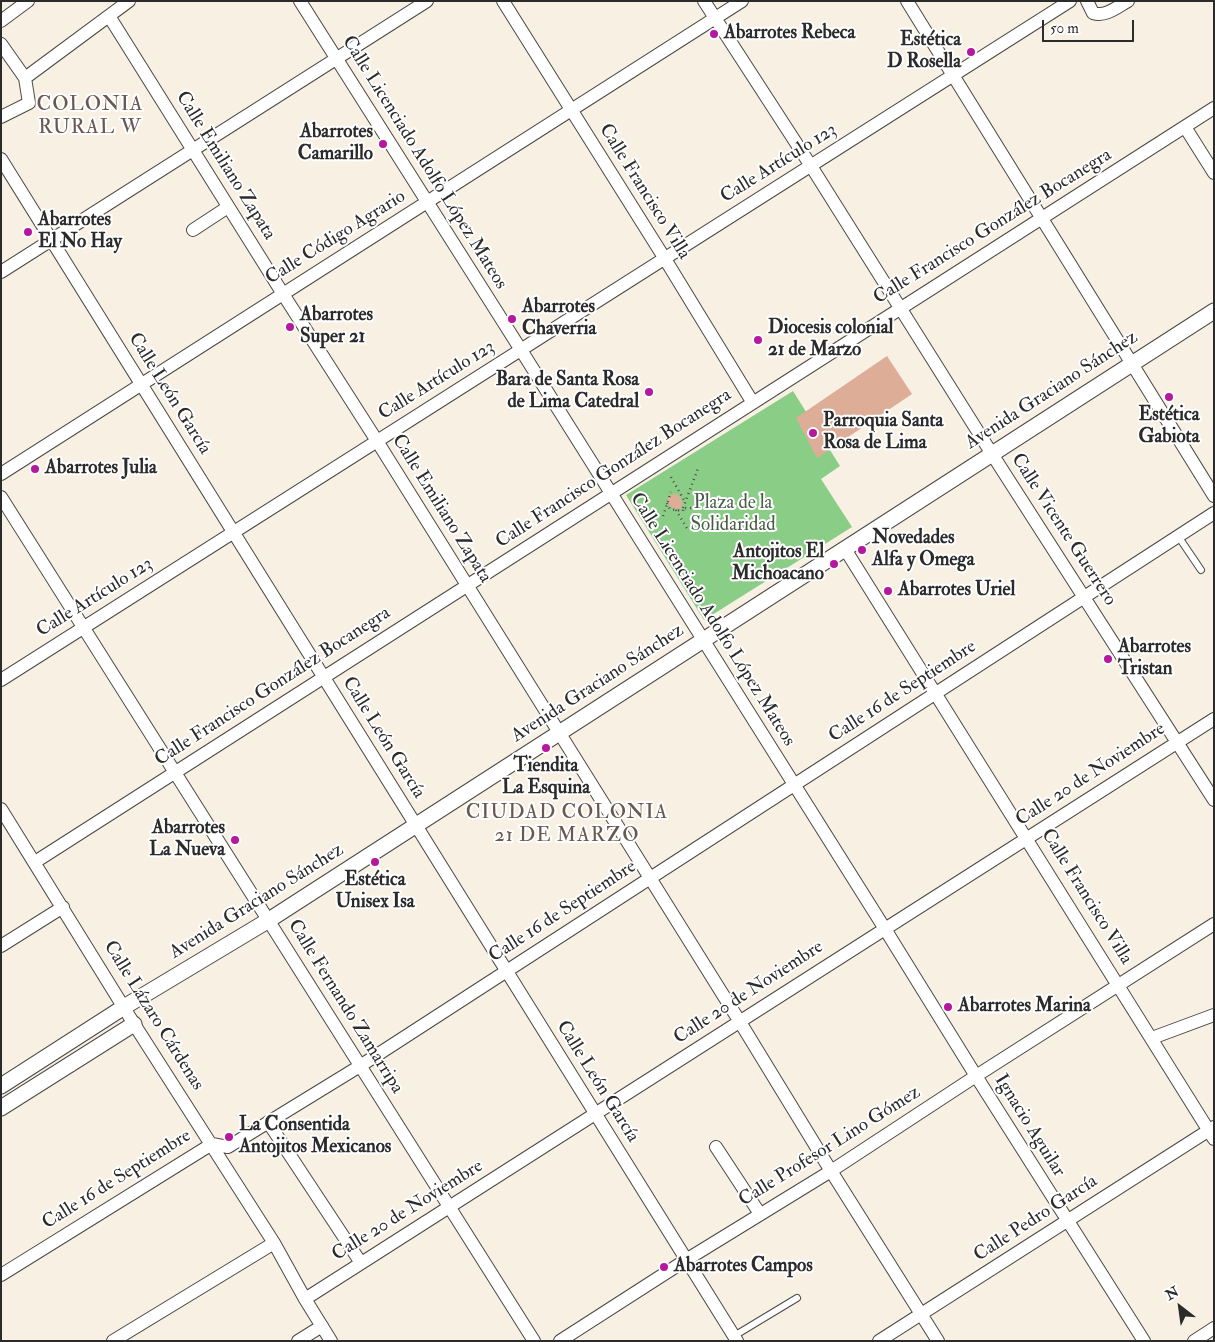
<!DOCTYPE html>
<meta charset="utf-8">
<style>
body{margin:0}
#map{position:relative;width:1215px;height:1342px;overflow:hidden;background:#f8f0e2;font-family:"IM FELL Double Pica",serif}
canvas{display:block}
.frame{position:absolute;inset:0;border:2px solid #2b2b2b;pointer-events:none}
.north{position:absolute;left:1155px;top:1282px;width:50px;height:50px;-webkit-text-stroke:4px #fff;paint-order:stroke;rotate:330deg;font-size:14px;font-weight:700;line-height:20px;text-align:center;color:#2b2b2b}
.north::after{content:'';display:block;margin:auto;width:18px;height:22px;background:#2b2b2b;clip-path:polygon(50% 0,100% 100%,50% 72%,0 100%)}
.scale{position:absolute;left:1042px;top:20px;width:92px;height:22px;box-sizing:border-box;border:2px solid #2b2b2b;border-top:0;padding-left:6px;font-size:15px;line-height:18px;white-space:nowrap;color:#2b2b2b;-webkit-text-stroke:4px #fff;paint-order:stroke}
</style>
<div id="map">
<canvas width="1215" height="1342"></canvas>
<div class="frame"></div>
<div class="north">N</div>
<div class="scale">50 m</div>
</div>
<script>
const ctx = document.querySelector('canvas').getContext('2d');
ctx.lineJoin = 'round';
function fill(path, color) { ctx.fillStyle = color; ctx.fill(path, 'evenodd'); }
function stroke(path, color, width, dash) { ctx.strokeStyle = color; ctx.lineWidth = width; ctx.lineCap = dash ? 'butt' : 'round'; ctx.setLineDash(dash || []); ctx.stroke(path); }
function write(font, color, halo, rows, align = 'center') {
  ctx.font = font + ' "IM FELL Double Pica",serif'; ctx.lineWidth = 4; ctx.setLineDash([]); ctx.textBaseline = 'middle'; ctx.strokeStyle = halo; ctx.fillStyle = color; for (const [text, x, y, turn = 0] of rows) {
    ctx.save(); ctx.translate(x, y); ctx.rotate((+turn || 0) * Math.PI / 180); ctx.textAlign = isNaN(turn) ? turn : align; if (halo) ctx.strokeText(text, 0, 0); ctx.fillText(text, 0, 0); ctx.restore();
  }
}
const green = new Path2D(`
 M793 391 840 466 821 479 852 527 704 620 626 495Z`);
const building = new Path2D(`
 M887 356 912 394 817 458 796 418Z
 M678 494 683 503 681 509 671 508 667 501 670 495Z`);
const path = new Path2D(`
 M671 477 685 502
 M667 503 670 509 683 511V508H701
 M683 508 699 466
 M676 510 688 530
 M663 516 671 492`);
const service = new Path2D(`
 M1178 536 1201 570
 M734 1336 797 1298`);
const minor = new Path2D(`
 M300 1 521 350 885 929 976 1076 1144 1341
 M503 1 665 259 753 403
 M704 1 811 166 992 454 1214 800
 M907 1 1214 496
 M1087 1 1093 13C1106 17 1117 7 1128 1
 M109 16 283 294 377 441 740 1022 831 1171 938 1341
 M1 21 28 1
 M1 44 25 78 29 103 1 117
 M25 78 129 1
 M1185 127 1214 173
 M1 159 737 1341
 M193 230 228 207
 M1 272 427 1
 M1 474 742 1
 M1 497 534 1341
 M845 549 1214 1139
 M1 680 1070 1
 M1 809 134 1024 274 1243 305 1299 331 1341
 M35 862 1214 108
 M1 946 63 907
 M1152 1038 1214 1015
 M268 1122 361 1263
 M716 1147 760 1214
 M1 1275 212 1144 228 1147 360 1066 1214 513
 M305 1299 1214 719
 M113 1341 274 1243
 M298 1341 322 1326
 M560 1341 686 1260 831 1171 976 1076 1214 924
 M879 1341 1214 1127
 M1194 1341 1214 1328`);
const tertiary = new Path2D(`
 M1 1086 124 1007 269 920 1214 311
 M1 1108 134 1024`);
const markers = [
 [714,34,5,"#b5179e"],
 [971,52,5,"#b5179e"],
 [383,144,5,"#b5179e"],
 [28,232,5,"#b5179e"],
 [512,319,5,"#b5179e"],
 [290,327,5,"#b5179e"],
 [758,340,5,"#b5179e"],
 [649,392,5,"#b5179e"],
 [1169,397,5,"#b5179e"],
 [813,433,5,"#b5179e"],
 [35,469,5,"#b5179e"],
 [862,550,5,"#b5179e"],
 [834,564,5,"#b5179e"],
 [888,591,5,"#b5179e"],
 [1108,659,5,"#b5179e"],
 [546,748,5,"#b5179e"],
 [235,840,5,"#b5179e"],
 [375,862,5,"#b5179e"],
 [948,1007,5,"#b5179e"],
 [229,1137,5,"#b5179e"],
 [664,1267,5,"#b5179e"]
];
const poiNames = [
 ["Abarrotes Rebeca",724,34],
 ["Estética",961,41,"right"],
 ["D Rosella",961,63,"right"],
 ["Abarrotes",373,133,"right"],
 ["Camarillo",373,155,"right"],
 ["Abarrotes",38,221],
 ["El No Hay",38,243],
 ["Abarrotes",522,308],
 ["Chaverria",522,330],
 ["Abarrotes",300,316],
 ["Super 21",300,338],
 ["Diocesis colonial",768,329],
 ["21 de Marzo",768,351],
 ["Bara de Santa Rosa",639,381,"right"],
 ["de Lima Catedral",639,403,"right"],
 ["Estética",1169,416,"center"],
 ["Gabiota",1169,438,"center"],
 ["Parroquia Santa",823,422],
 ["Rosa de Lima",823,444],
 ["Abarrotes Julia",45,469],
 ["Novedades",872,539],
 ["Alfa y Omega",872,561],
 ["Antojitos El",824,553,"right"],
 ["Michoacano",824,575,"right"],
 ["Abarrotes Uriel",898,591],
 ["Abarrotes",1118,648],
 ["Tristan",1118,670],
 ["Tiendita",546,767,"center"],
 ["La Esquina",546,789,"center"],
 ["Abarrotes",225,829,"right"],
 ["La Nueva",225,851,"right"],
 ["Estética",375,881,"center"],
 ["Unisex Isa",375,903,"center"],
 ["Abarrotes Marina",958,1007],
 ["La Consentida",239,1126],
 ["Antojitos Mexicanos",239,1148],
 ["Abarrotes Campos",674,1267]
];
const streetNames = [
 ["Calle Licenciado Adolfo López Mateos",424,163,58],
 ["Calle Artículo 123",779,164,-32],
 ["Calle Emiliano Zapata",225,166,58],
 ["Calle Francisco Villa",644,192,58],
 ["Calle Francisco González Bocanegra",993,227,-32],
 ["Calle Código Agrario",336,238,-32],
 ["Calle Artículo 123",437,381,-32],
 ["Avenida Graciano Sánchez",1052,391,-33],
 ["Calle León García",169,394,58],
 ["Calle Francisco González Bocanegra",614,469,-33],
 ["Calle Emiliano Zapata",441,509,58],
 ["Calle Vicente Guerrero",1063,530,57],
 ["Calle Artículo 123",95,598,-32],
 ["Calle Licenciado Adolfo López Mateos",712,620,58],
 ["Avenida Graciano Sánchez",598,684,-33],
 ["Calle Francisco González Bocanegra",273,687,-33],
 ["Calle 16 de Septiembre",903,692,-33],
 ["Calle León García",383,738,58],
 ["Calle 20 de Noviembre",1091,775,-33],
 ["Calle Francisco Villa",1086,897,58],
 ["Avenida Graciano Sánchez",257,902,-32],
 ["Calle 16 de Septiembre",563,912,-33],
 ["Calle 20 de Noviembre",749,993,-33],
 ["Calle Fernando Zamarripa",345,1007,58],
 ["Calle Lázaro Cárdenas",153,1016,58],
 ["Calle León García",597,1082,58],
 ["Ignacio Aguilar",1029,1126,58],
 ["Calle Profesor Lino Gómez",830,1147,-32],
 ["Calle 16 de Septiembre",117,1180,-32],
 ["Calle 20 de Noviembre",408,1211,-32],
 ["Calle Pedro García",1036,1219,-33]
];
const parkNames = [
 ["Plaza de la",733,504],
 ["Solidaridad",733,526]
];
const neighbourhoodNames = [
 ["COLONIA",90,106],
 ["RURAL W",90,129],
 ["CIUDAD COLONIA",567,814],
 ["21 DE MARZO",567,837]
];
fill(green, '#89cd86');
fill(building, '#ddad98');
stroke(service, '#4a4946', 8);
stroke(minor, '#4a4946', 14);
stroke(tertiary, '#4a4946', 17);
stroke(path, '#4a4946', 2.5, [1, 4]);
stroke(service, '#fff', 6);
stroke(minor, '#fff', 12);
stroke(tertiary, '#fff', 15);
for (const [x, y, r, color] of markers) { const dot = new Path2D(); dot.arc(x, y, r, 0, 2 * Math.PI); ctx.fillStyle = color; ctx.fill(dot); stroke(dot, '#fff', 2); }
write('bold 19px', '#2b2b2b', '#fff', poiNames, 'left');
write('19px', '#2b2b2b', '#fff', streetNames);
write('19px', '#475c46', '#fff', parkNames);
ctx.letterSpacing = '1px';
write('20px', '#695851', '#fff', neighbourhoodNames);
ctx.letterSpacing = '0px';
</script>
